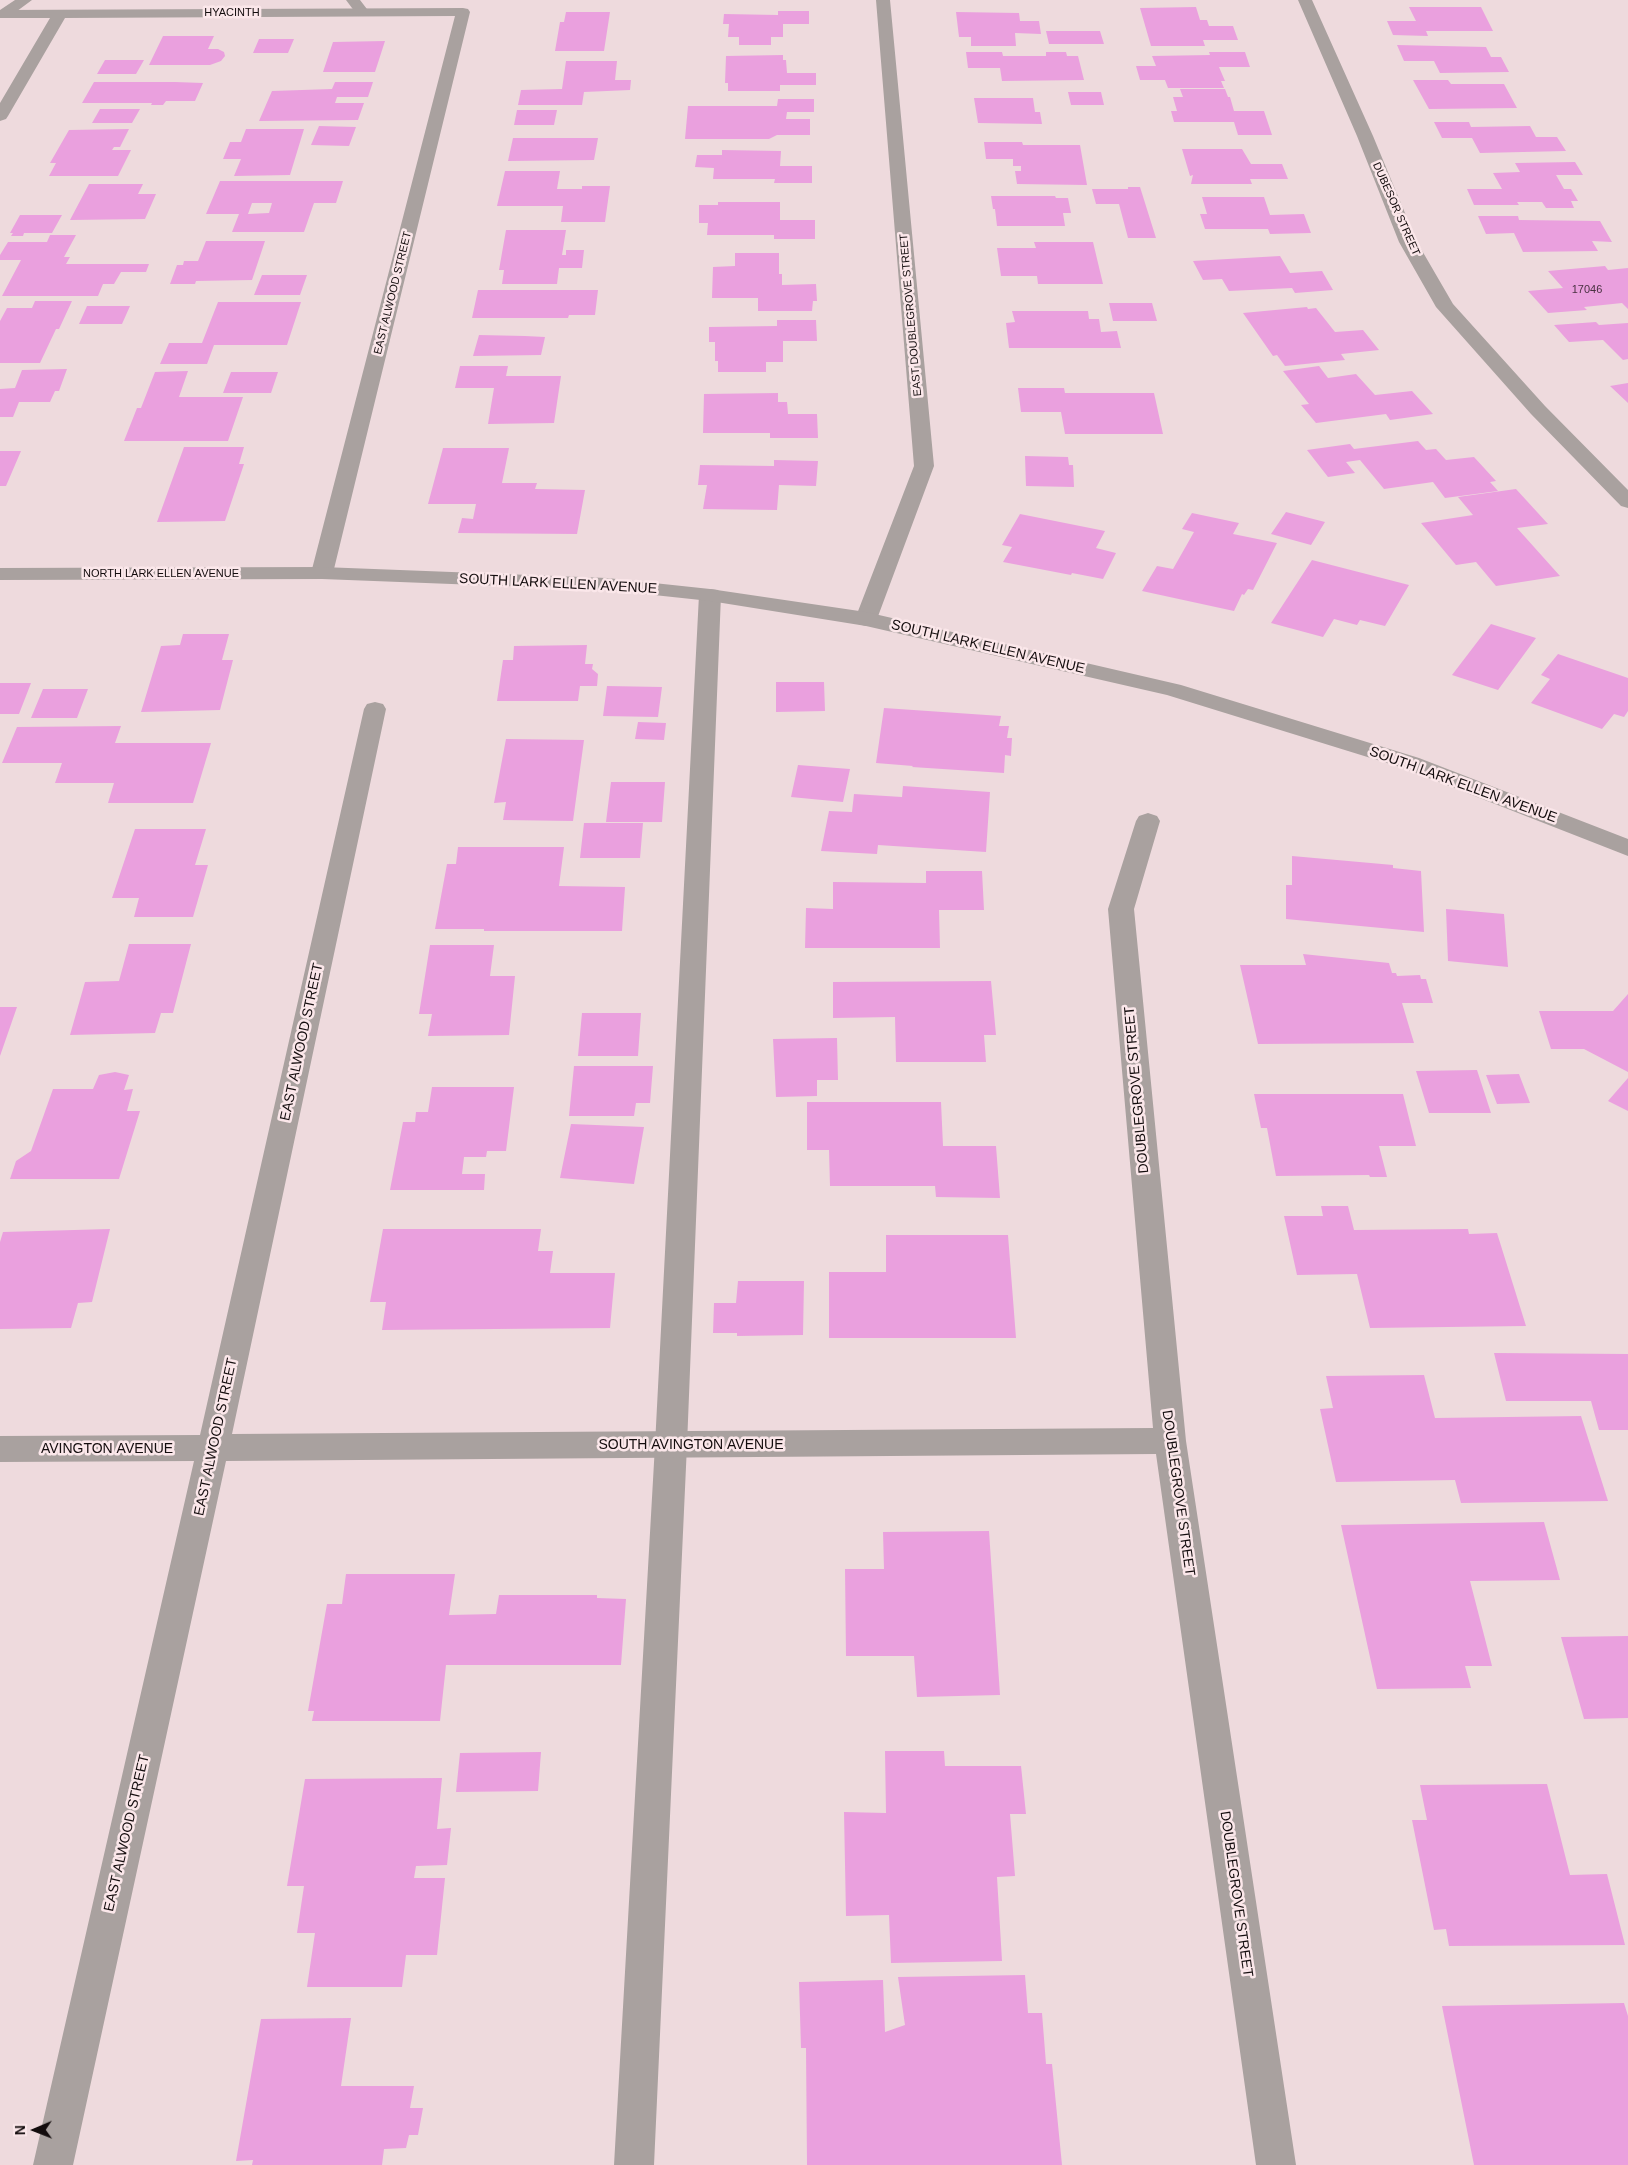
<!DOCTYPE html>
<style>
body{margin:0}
#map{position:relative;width:1628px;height:2165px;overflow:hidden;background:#eedadd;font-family:Helvetica,sans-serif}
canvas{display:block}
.north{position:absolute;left:10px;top:2105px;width:50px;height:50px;-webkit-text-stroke:4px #fbe7ea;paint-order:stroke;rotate:269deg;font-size:14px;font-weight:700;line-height:20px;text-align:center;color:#130c0d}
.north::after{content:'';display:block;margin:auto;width:18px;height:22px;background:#130c0d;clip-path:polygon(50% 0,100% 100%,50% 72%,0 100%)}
</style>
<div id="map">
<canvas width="1628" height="2165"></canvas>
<div class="north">N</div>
</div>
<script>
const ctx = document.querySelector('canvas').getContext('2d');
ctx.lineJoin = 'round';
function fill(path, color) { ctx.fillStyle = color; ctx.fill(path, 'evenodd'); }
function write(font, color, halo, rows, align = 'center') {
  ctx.font = font + ' Helvetica,sans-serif'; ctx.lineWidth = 5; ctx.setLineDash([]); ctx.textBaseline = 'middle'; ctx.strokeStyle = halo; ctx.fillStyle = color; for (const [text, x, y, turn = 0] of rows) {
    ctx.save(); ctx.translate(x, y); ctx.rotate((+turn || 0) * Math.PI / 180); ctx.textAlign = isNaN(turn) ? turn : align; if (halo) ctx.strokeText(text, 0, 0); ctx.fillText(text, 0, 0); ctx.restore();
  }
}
const building = new Path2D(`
 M1196 7 1200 20H1207L1209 26H1233L1238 40H1203L1205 46H1151L1140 8Z
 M1409 7H1481L1493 31H1426L1428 36 1393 35 1387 21H1416Z
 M778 11H809V24H783V37H771V45H739V37H728L729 24H723L724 14 778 15Z
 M566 12H610L604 51H555L560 22H564Z
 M956 12 1019 13 1020 21H1039L1041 34 1015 33 1016 46H971V37H959Z
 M1046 31H1100L1104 44H1049Z
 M163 36H214L208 49H218L224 52 225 56 221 61 210 65H149Z
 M259 39H294L288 53H253Z
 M385 41 375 72H323L333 42Z
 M1397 45 1486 47 1491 57H1501L1509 72 1440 73 1434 61H1404Z
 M966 52H1002L1003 56H1046V52H1066L1067 56H1078L1084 80 1002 81 1000 68H968Z
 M1209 52H1245L1250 67H1219L1225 81H1221L1224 88H1168L1165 80H1140L1136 66H1156L1152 56 1210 55Z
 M783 55V60H786L787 73H816V85H780V91H728V83H725L726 56Z
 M105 60H144L136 74H97Z
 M566 61H617L615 80H631L630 90 584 92 582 105H518L521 90 562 89Z
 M1413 80H1448L1451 84H1504L1517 108 1429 109Z
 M94 82H175L203 83 195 101H166L163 105H151L152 103H82Z
 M335 82H373L368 97H337L335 103H364L358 120 259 121 272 91 332 89Z
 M1180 89H1225L1228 97H1230L1234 111H1264L1272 135H1238L1234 122H1174L1171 111H1177L1173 97H1183Z
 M1068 92H1101L1104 105H1071Z
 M974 98H1033L1035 112H1040L1042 124 978 123Z
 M778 99H814V112H787L786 119H810V135H777L769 139H685L688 106H777Z
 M100 109H140L132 123H92Z
 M517 110H557L554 125H514Z
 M1434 122H1469L1471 127 1530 126 1536 137H1557L1566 151 1480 153 1472 138H1442Z
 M319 126 356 127 349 146 311 145Z
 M129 129 120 147H114L112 150H131L118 176H49L56 163H50L69 130Z
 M246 129H304L290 175 234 176 241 159H223L230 142H241Z
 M513 138H598L594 160 508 161Z
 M984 142H1022L1023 145H1080L1087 185 1017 184 1015 171H1021V166H1013V159H986Z
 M1182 149H1242L1251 164H1282L1288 179H1250L1252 184H1191L1193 175 1190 176Z
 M722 150 781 151 780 166H812V183H774L775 179H713L714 168 695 167 697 155H722Z
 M1575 162 1583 175H1556L1564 189H1571L1578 201H1571L1574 208H1546L1542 202H1517L1519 205H1474L1467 189H1502L1493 173 1520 172 1515 163Z
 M505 171H560L557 189H582V186H610L605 222H561L563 206H497Z
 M220 181H343L336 203H314L304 232H232L239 214H206ZM252 203H272L269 213 248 214Z
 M89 184H143L138 194H156L145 219 70 220Z
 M1128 187H1140L1156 238H1128L1119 204H1096L1092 189H1128Z
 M991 196H1055L1056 198H1068L1071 213H1063L1065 226H997L995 209H993Z
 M1202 197H1264L1270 215 1304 214 1311 233 1270 234 1268 229H1205L1200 214H1207Z
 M718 202H780V220H815V239H774V235H707L708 223H699V205H718Z
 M20 215H62L52 233H24L23 236H11L13 233H10Z
 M1478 216H1518L1519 220 1600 221 1612 242 1592 241 1598 251 1523 252 1514 233 1486 234Z
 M506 230H566L562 255H566V250H584L582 268H559L557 284H502L504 270H499Z
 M50 235H76L64 257H70L66 264H149L146 272H121L114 284H103L98 296H2L21 260H0V255L8 242H47Z
 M206 241H265L252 280 196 281 195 284H170L177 265H183L184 261H198Z
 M1034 242H1093L1103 284H1038L1037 276H1001L997 248H1036Z
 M735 253H779V274H782V285L816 284 817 301H813L812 311H758V298H712L713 267 735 266Z
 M1280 256 1290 273 1322 271 1333 290 1295 293 1292 288 1229 291 1222 279 1203 280 1193 261Z
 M1605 266 1608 270 1628 268V309L1622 303 1584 307 1587 310 1548 313 1528 291 1563 288 1548 271Z
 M262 275H307L300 295H254Z
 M478 290H598L595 315H569L568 318H472Z
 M35 301H72L59 329H56L40 363H0V321L7 308H32Z
 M218 302H301L287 345H214L207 364H160L169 343H202Z
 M1109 303H1152L1157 321H1113Z
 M87 306H130L122 324H79Z
 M1307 307 1308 309 1316 308 1335 332 1363 330 1379 350 1341 354 1345 360 1285 366 1277 355 1273 356 1243 313Z
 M1012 311H1088L1089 319H1099L1101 332 1117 331 1121 348H1009L1006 323 1015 322Z
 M777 320H816L817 341H783V362H766V372H718V361H715V342H709V327L777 326Z
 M1596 322 1599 325 1628 323V359L1623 360 1603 340 1569 342 1554 325Z
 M479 335 525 336 545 337 541 355 473 356Z
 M460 366H508L506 376H561L554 423 488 424 494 388H455Z
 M1319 366 1328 378 1356 374 1375 395 1412 391 1433 414 1390 420 1386 414 1316 423 1301 405 1309 404 1283 371Z
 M67 369 59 391H55L50 402H19L13 417H0V389L15 388 22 370Z
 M188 371 179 397H243L228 441H124L137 408H141L155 372Z
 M231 372H278L271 393H223Z
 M1628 383V403L1610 386Z
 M1018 388H1064L1065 393H1154L1163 434H1065L1061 412H1021Z
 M778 393V402H787L788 414H817L818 438H770V433H703L704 394Z
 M1418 441 1426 450 1436 449 1446 460 1474 457 1496 481 1490 482 1498 491 1445 498 1433 482 1384 489 1360 460 1346 462 1355 473 1328 477 1307 450 1350 444 1354 449Z
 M184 447H244L239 464H244L225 521 157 522Z
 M443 448H509L502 483H537L535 489 585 490 577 534 458 533 462 518 473 519 476 504H428Z
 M0 451H21L6 486H0Z
 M1025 456 1068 457 1069 465H1073L1074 487 1026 486Z
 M774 460 818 461 816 486 779 485 777 510 703 509 707 485H698L700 465 774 466Z
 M1516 489 1548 524 1517 528 1560 576 1496 586 1476 562 1456 565 1421 523 1473 515 1458 497Z
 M1286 512 1325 522 1311 545 1271 534Z
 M1192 513 1239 523 1233 534 1277 543 1253 590 1248 589 1244 595 1242 594 1234 611 1142 591 1157 566 1173 569 1194 532 1182 529Z
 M1020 514 1105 531 1096 548 1116 553 1103 579 1072 573 1071 575 1003 562 1012 547 1002 545Z
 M1312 560 1409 585 1385 626 1360 620 1357 625 1334 619 1323 637 1271 623Z
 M1491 624 1536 638 1498 690 1452 675Z
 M183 634H229L222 660H233L220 710 141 712 161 646 180 645Z
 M587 645 585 664H593L592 669 598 674 597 686H580L578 701H497L503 660H513L514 646Z
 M1558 654 1628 678V711L1624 717 1614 714 1602 729 1531 703 1550 679 1541 675Z
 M776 682H824L825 711 776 712Z
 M0 683H31L19 714H0Z
 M607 686 662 687 658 717 603 716Z
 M43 689H88L77 718H31Z
 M884 708 1001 716 999 726H1009L1007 738H1012L1011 756 1005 755 1004 773 912 767 913 766 876 763Z
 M638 722 666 723 664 740 635 739Z
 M121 726 115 743H211L193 803H108L114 783H55L62 763H2L17 727Z
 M506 739 584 740 573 821 503 820 506 802 494 803Z
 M798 765 850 769 843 802 791 797Z
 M611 782H665L662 822H606Z
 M903 786 990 792 986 852 878 845 877 854 821 851 829 811 852 812 854 794 902 797Z
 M584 823H643L640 858H580Z
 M135 829H206L195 865H208L193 917H134L139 898H112Z
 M458 847H564L559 886 625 887 622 931H484V929H435L447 864H456Z
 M1292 856 1393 865V868L1421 871 1424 932 1286 919V885H1292Z
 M926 871H982L984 910H939L940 948H805L806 908 833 909V882L926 883Z
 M1446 909 1504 914 1508 967 1448 961Z
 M129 944H191L173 1013H161L155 1033 70 1035 85 982 119 981Z
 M430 945H494L490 976H515L509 1035 428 1036 432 1014H419Z
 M1303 954 1389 963 1392 973H1396L1397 976 1420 975 1421 979H1426L1433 1003H1402L1414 1043 1258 1044 1240 965H1306Z
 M991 981 996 1035H984L986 1062H896L895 1017 833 1018V982Z
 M1628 994V1072L1584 1049H1551L1539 1011H1613Z
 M0 1007H17L0 1056Z
 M582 1013H641L638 1056H578Z
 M837 1038 838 1080H817V1096L776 1097 773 1039Z
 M574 1066H653L650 1103H636L634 1116H569Z
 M1477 1070 1491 1113H1429L1416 1071Z
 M115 1072 129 1075 124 1090 133 1089 127 1111H140L119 1179H10L16 1161 31 1151 53 1089H93L99 1075Z
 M1519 1074 1530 1103 1497 1104 1486 1075Z
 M1628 1078V1111L1608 1101Z
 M432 1087H514L506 1151H487L486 1157H464L462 1174H485L484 1190H390L403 1122H415L416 1112H428Z
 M1254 1094H1403L1416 1146H1379L1387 1177H1370L1369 1175 1276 1176 1267 1128H1261Z
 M807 1102H941L943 1146H996L1000 1198 936 1197 935 1186H830L829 1150H807Z
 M571 1124 644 1127 634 1184 560 1178Z
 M1321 1206H1348L1354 1230 1468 1229 1469 1234 1497 1233 1526 1326 1370 1328 1357 1274 1297 1275 1284 1216H1323Z
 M110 1229 92 1302 78 1303 71 1328 0 1329V1242L3 1232Z
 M383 1229H541L538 1251H553L550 1273H615L610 1328 382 1330 386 1302H370Z
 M886 1235H1008L1016 1338H829V1272H886Z
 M738 1281H804L803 1335 737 1336V1333H713L714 1303H736Z
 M1494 1353 1628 1354V1430H1599L1591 1401H1506Z
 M1424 1375 1435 1418 1581 1416 1608 1501 1461 1503 1455 1480 1336 1482 1320 1409 1333 1408 1326 1376Z
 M1544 1522 1560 1580 1470 1581 1492 1666H1465L1471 1688 1377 1689 1341 1525Z
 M989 1531 1000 1695 917 1697 914 1656H846L845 1569H884L883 1532Z
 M346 1574H455L449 1615 496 1614 499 1595H597V1598L626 1599 621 1665H446L440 1721H312L314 1711H308L327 1604H342Z
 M1628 1636V1718L1584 1719 1561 1637Z
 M885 1751H944L945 1766H1021L1026 1814H1010L1015 1876 997 1877 1002 1961 891 1963 889 1915 846 1916 844 1812 886 1813Z
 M541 1752 538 1791 456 1792 460 1753Z
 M442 1778 437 1829 451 1828 447 1865 416 1866 414 1878H445L437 1955H406L402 1987H307L315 1933H297L304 1886H287L305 1779Z
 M1547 1784 1570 1875 1607 1874 1625 1945 1449 1946 1446 1929 1434 1930 1412 1820H1427L1420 1785Z
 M1025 1975 1028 2013H1042L1046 2064H1052L1062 2165H807L806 2048H801L799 1982 883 1980 885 2032 905 2025 898 1977Z
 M1624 2003 1628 2016V2165H1474L1442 2006Z
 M351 2018 341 2086H414L410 2108H423L418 2135H409L406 2148 384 2149 382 2165H252L253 2160 236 2161 261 2019Z`);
const service = new Path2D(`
 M15 0H32L9 17H0V10Z
 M346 0H360L370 13 368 16H358Z
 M710 589 718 590 721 595 687 1445 654 2165H614L655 1445 699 595 702 590Z`);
const minor = new Path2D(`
 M876 0H890L934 466 877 619 874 624 866 626 858 624 855 619 914 466Z
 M1298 0H1312L1373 136 1417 242 1453 304 1545 406 1628 490V508L1621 506 1531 414 1436 307 1399 242 1357 136Z
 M463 8 468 9 470 12 333 573 330 578 322 579 314 578 311 573 455 16 65 18 8 116 6 119 0 121V103L50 18H0V10Z
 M375 702 383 704 386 709 232 1434 1153 1428 1108 909 1136 821 1139 816 1148 813 1157 816 1160 821 1134 909 1186 1441 1296 2165H1256L1156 1454 226 1461 73 2165H33L194 1461 0 1462V1436L200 1435 364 709 367 704Z`);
const tertiary = new Path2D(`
 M322 567 607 578 710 589 866 612 1181 685 1419 758 1628 839V856L1403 768 1167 695 866 626 710 601 607 590 322 579 0 580V568Z`);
const farStreetnames = [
 ["HYACINTH",232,13],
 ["DUBESOR STREET",1396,209,66],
 ["EAST ALWOOD STREET",393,293,-76],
 ["EAST DOUBLEGROVE STREET",911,315,-95],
 ["NORTH LARK ELLEN AVENUE",161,574]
];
const numberNames = [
 ["17046",1587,290]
];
const streetNames = [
 ["SOUTH LARK ELLEN AVENUE",558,584,3],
 ["SOUTH LARK ELLEN AVENUE",988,647,13],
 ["SOUTH LARK ELLEN AVENUE",1463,785,20],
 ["EAST ALWOOD STREET",302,1042,-78],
 ["DOUBLEGROVE STREET",1137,1090,-95],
 ["EAST ALWOOD STREET",216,1437,-78],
 ["SOUTH AVINGTON AVENUE",691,1445],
 ["AVINGTON AVENUE",107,1449],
 ["DOUBLEGROVE STREET",1178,1493,82],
 ["EAST ALWOOD STREET",127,1833,-77],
 ["DOUBLEGROVE STREET",1236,1894,82]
];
fill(building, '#eaa0de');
fill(service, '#a9a19f');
fill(minor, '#a9a19f');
fill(tertiary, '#a9a19f');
write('11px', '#130c0d', '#fbe7ea', farStreetnames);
write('11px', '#493141', null, numberNames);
write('14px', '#130c0d', '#fbe7ea', streetNames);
</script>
